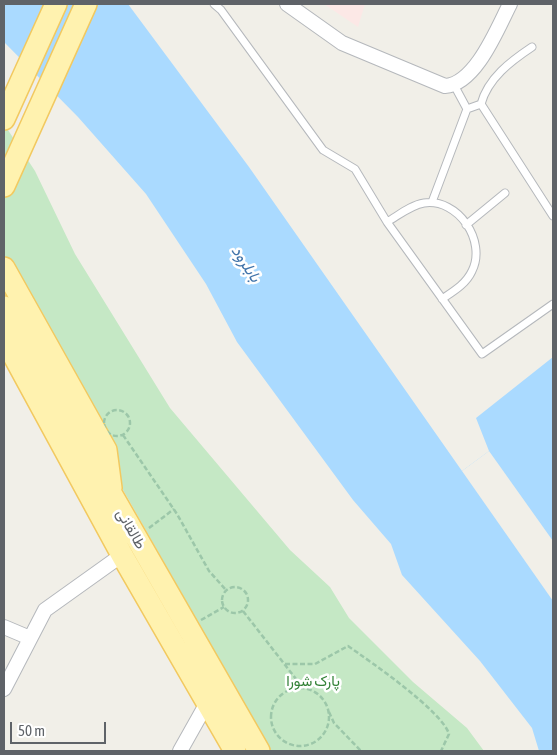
<!DOCTYPE html>
<meta charset="utf-8">
<style>
body{margin:0}
#map{position:relative;width:557px;height:755px;overflow:hidden;background:#f1efe8;font-family:"Asap Condensed",sans-serif}
canvas{display:block}
.frame{position:absolute;inset:0;border:5px solid #5f6368;pointer-events:none}
.scale{position:absolute;left:10px;top:722px;width:96px;height:22px;box-sizing:border-box;border:2px solid #5f6368;border-top:0;padding-left:6px;font-size:15px;line-height:18px;white-space:nowrap;color:#5f6368;-webkit-text-stroke:4px #fff;paint-order:stroke}
</style>
<div id="map">
<canvas width="557" height="755"></canvas>
<div class="frame"></div>
<div class="scale">50 m</div>
</div>
<script>
const ctx = document.querySelector('canvas').getContext('2d');
ctx.lineJoin = 'round';
function fill(path, color) { ctx.fillStyle = color; ctx.fill(path, 'evenodd'); }
function stroke(path, color, width, dash) { ctx.strokeStyle = color; ctx.lineWidth = width; ctx.lineCap = dash ? 'butt' : 'round'; ctx.setLineDash(dash || []); ctx.stroke(path); }
function write(font, color, halo, rows, align = 'center') {
  ctx.font = font + ' "Asap Condensed",Vazirmatn,sans-serif'; ctx.lineWidth = 5; ctx.setLineDash([]); ctx.textBaseline = 'middle'; ctx.strokeStyle = halo; ctx.fillStyle = color; for (const [text, x, y, turn = 0] of rows) {
    ctx.save(); ctx.translate(x, y); ctx.rotate((+turn || 0) * Math.PI / 180); ctx.textAlign = isNaN(turn) ? turn : align; if (halo) ctx.strokeText(text, 0, 0); ctx.fillText(text, 0, 0); ctx.restore();
  }
}
const medical = new Path2D(`
 M324 4H365L358 27Z`);
const green = new Path2D(`
 M4 124 35 171 75 254 170 408 290 550 330 587 349 618 413 682 467 728 484 751H271L4 280Z`);
const water = new Path2D(`
 M4 4H128L249 167 462 471 489 451 476 418 553 357V751H539L532 728 480 661 402 575 391 544 353 500 237 342 206 284 146 194 78 117 4 42Z`);
const pier = new Path2D(`
 M489 451 553 541V601L462 471Z`);
const path = new Path2D(`
 M104 423a13 13 0 1 1 26 0a13 13 0 1 1-26 0Z
 M123 435 177 514 209 571 226 590
 M149 528 174 509
 M222 600a13 13 0 1 1 26 0a13 13 0 1 1-26 0Z
 M243 611 303 688
 M201 620 224 607
 M285 664H315L348 646C371 662 442 711 449 734L441 751
 M271 717a29 29 0 1 1 58 0a29 29 0 1 1-58 0Z
 M329 712 334 723 361 751`);
const service = new Path2D(`
 M214 4 221 10 323 150 355 169 387 222 482 354 553 304
 M481 104 553 216
 M467 109 481 104C488 78 511 61 532 47
 M432 202 467 109 453 83
 M387 222C399 215 411 205 424 203 458 198 487 241 472 271 466 284 454 291 442 299
 M466 225 505 193`);
const minor = new Path2D(`
 M287 4 342 43 445 86C476 84 498 27 510 4
 M4 627 30 638
 M4 689 45 610 122 555
 M180 751 207 703`);
const primary = new Path2D(`
 M4 119 56 4
 M4 186 86 4
 M4 268 106 450 111 488
 M4 307 259 751
 M4 338 122 555 235 751`);
const streetNames = [
 ["طالقانی",131,529,60]
];
const parkNames = [
 ["پارک شورا",313,681]
];
const waterNames = [
 ["بابلرود",246,264,57]
];
fill(medical, '#fce8e6');
fill(green, '#c5e8c5');
fill(water, '#aadaff');
fill(pier, '#f1efe8');
stroke(service, '#b5b8bc', 9);
stroke(minor, '#b5b8bc', 16);
stroke(primary, '#f2c960', 24);
stroke(path, '#9cc7a9', 2.5, [5, 2.5]);
stroke(service, '#fff', 7);
stroke(minor, '#fff', 14);
stroke(primary, '#fff2af', 21);
write('15px', '#5f6368', '#fff', streetNames);
write('15px', '#348238', '#fff', parkNames);
write('italic 16px', '#4174aa', '#fff', waterNames);
</script>
